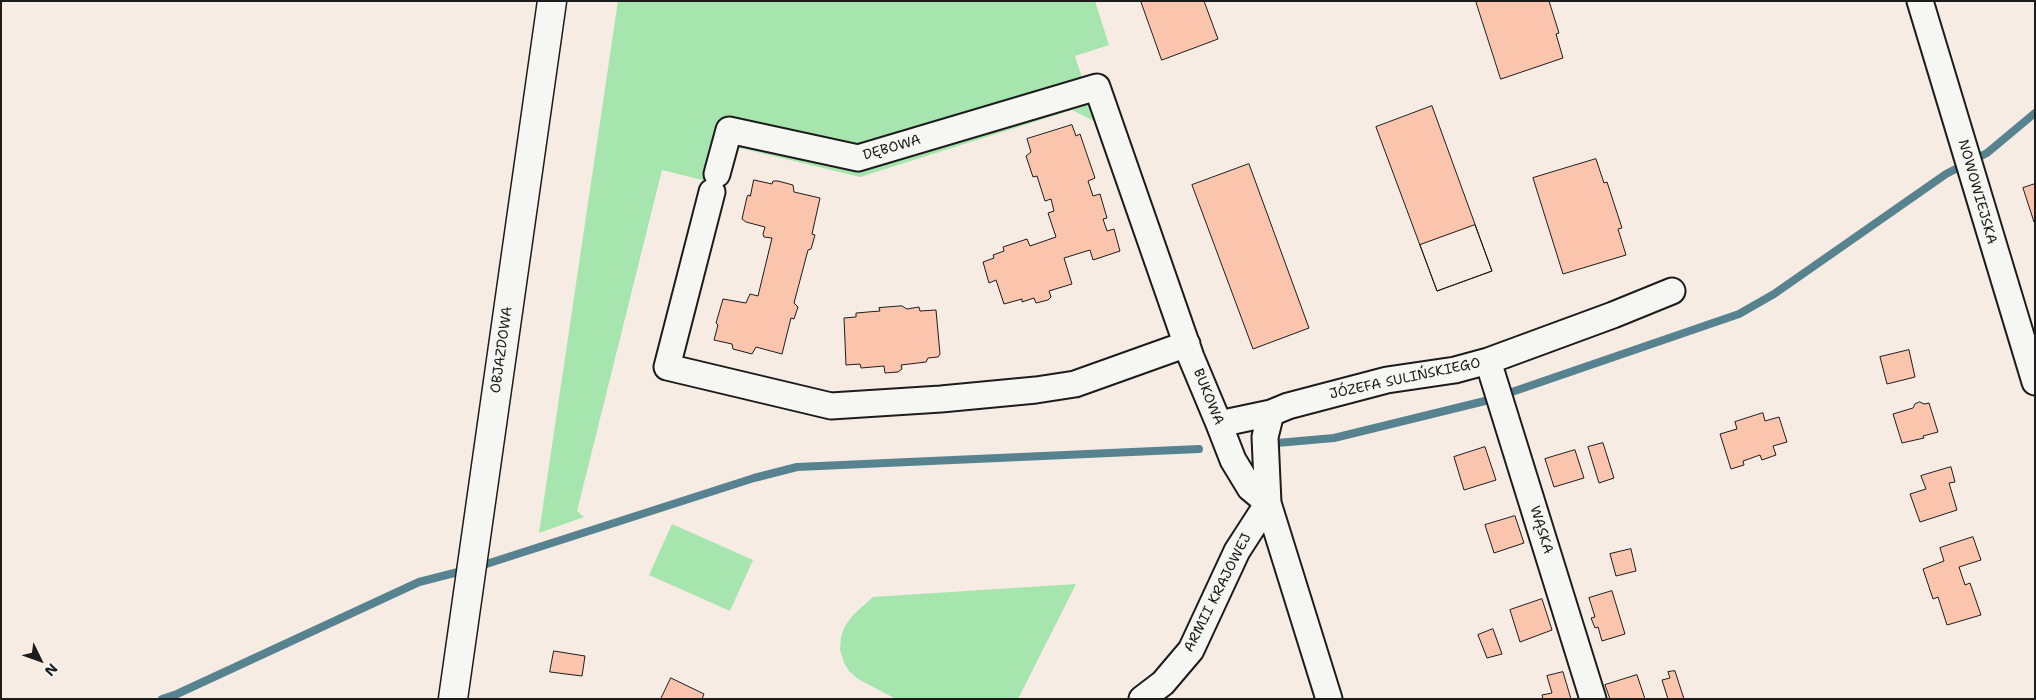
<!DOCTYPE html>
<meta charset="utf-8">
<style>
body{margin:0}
#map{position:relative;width:2036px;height:700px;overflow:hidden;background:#f7ece4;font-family:"Shantell Sans",sans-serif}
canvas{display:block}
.frame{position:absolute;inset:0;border:2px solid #1c1c1c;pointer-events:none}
.north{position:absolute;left:15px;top:635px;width:50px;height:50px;-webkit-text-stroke:4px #f6f6f2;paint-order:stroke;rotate:132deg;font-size:14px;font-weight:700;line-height:20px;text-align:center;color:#1c1c1c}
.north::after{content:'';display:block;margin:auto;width:18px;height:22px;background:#1c1c1c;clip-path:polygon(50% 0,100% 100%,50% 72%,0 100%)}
</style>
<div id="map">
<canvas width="2036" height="700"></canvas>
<div class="frame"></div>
<div class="north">N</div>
</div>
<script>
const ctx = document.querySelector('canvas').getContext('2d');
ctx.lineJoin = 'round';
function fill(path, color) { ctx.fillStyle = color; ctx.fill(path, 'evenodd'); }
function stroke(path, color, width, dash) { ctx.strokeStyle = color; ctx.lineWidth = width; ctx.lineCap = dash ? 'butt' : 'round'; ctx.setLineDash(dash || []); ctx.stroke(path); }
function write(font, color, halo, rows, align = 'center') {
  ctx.font = font + ' "Shantell Sans",sans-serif'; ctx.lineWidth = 4; ctx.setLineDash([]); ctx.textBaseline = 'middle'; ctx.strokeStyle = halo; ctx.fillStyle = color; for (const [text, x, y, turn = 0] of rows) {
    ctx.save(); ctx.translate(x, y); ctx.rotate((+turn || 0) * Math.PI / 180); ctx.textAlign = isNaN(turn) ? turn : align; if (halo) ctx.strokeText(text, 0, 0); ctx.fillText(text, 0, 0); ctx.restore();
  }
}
const green = new Path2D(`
 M618 1H1095L1109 45 1075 56 1096 122 1072 110 860 177 740 148 728 161 722 185 662 170 577 511 584 517 539 533Z
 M672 524 753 560 730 611 649 575Z
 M1076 584 1018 699H896L858 679 849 671 844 663 840 650 841 637 845 626 853 615 873 597Z`);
const stream = new Path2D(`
 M1509 393 1739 314 1774 294 1946 174 1987 153 2035 113
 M1277 443 1334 438 1489 400
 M477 567 754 478 797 467 1199 449
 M162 699 177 694 419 582 466 570`);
const building = new Path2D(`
 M1141 1H1204L1218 39 1162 60Z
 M1476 1H1549L1559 33 1556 34 1563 58 1501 79Z
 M1432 106 1492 271 1437 291 1376 127Z
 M1072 125 1076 136 1080 134 1095 178 1088 181 1093 196 1100 194 1107 218 1103 219 1107 231 1114 229 1120 251 1093 260 1090 250 1064 258 1072 284 1049 291 1051 297 1048 300 1036 303 1034 298 1022 302V299L1004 304 996 280 989 283 983 262 994 258 993 255 1004 251 1003 247 1027 239 1030 246 1056 237 1048 213 1054 211 1051 199 1045 201 1037 176 1033 177 1026 156 1031 152 1027 139Z
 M1596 159 1604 183 1607 182 1622 228 1618 229 1626 255 1563 274 1533 178Z
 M1249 164 1309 328 1253 349 1192 185Z
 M754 180 772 184 773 181H778L793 185 794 192 820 198 812 234 815 235 811 249 808 250 794 303 798 307 794 319 791 318 782 354 756 347 752 354 733 349 732 344 714 340 718 325 716 323 723 299 746 303 750 294 758 296 772 238 764 237 763 234 765 227 746 222 742 219 747 197 748 195 750 196Z
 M2035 184V222H2034L2023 188Z
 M1475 225 1492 271 1437 291 1420 245Z
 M902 306 907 309 919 307 920 311 936 310 940 354 938 357 928 358 926 362 901 365 902 369 898 372 885 373 884 366 861 368 860 364 846 365 844 318 856 317V313L880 311 879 308Z
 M1909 350 1915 377 1887 384 1880 357Z
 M1920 402 1924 404 1929 403 1938 432 1923 436 1924 438 1902 443 1893 414 1913 408 1915 404Z
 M1763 413 1765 421 1779 417 1787 442 1773 446 1776 455 1762 460 1760 455 1743 461 1744 465 1731 469 1720 434 1737 429 1735 422Z
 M1603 443 1614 478 1599 483 1588 447Z
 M1485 447 1496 480 1464 490 1454 457Z
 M1575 450 1584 478 1554 487 1545 459Z
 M1951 467 1955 482 1949 483 1957 510 1920 522 1910 494 1926 489 1921 476Z
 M1515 516 1524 543 1494 553 1485 525Z
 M1973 537 1981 560 1959 567 1965 585 1970 583 1981 615 1947 625 1938 597 1933 599 1923 569 1944 561 1940 548Z
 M1631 549 1636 571 1616 576 1610 554Z
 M1612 591 1625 634 1602 641 1598 627 1595 628 1591 618 1595 617 1589 598Z
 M1542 599 1552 630 1520 642 1510 610Z
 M1493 629 1502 654 1487 658 1478 635Z
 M554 651 585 656 582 676 550 672Z
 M1675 671 1684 699H1668L1662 680 1670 678 1668 672Z
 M1563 672 1571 699H1543L1542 695 1552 693 1547 676Z
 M1637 675 1645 699H1610L1605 685Z
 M671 678 704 694 702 699H661Z`);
const street = new Path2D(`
 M1920 1 2035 382
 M717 174 729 130 858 158 1097 87 1191 357 1219 424 1233 460 1250 488 1268 503 1329 699
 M712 192 667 367 831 406 941 399 1036 390 1075 384 1187 344
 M1488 361 1593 699
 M1219 424 1271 413 1288 406 1387 380 1455 370 1488 361 1613 315 1672 291
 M1142 699 1163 683 1191 650 1237 551 1268 503 1265 437 1271 413`);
const primary = new Path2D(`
 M453 699 552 1`);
const streetNames = [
 ["DĘBOWA",892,148,-16],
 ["NOWOWIEJSKA",1977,192,74],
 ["OBJAZDOWA",502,350,-82],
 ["JÓZEFA SULIŃSKIEGO",1405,379,-12],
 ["BUKOWA",1208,397,68],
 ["WĄSKA",1541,530,73],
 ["ARMII KRAJOWEJ",1218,593,-63]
];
fill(green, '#a6e5ad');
stroke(stream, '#578390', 8);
fill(building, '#fbc4ad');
stroke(building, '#1c1c1c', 1);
stroke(street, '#1c1c1c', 29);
stroke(primary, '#1c1c1c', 31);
stroke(street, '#f6f6f2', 25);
stroke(primary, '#f6f6f2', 28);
write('14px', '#1c1c1c', '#f6f6f2', streetNames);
</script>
